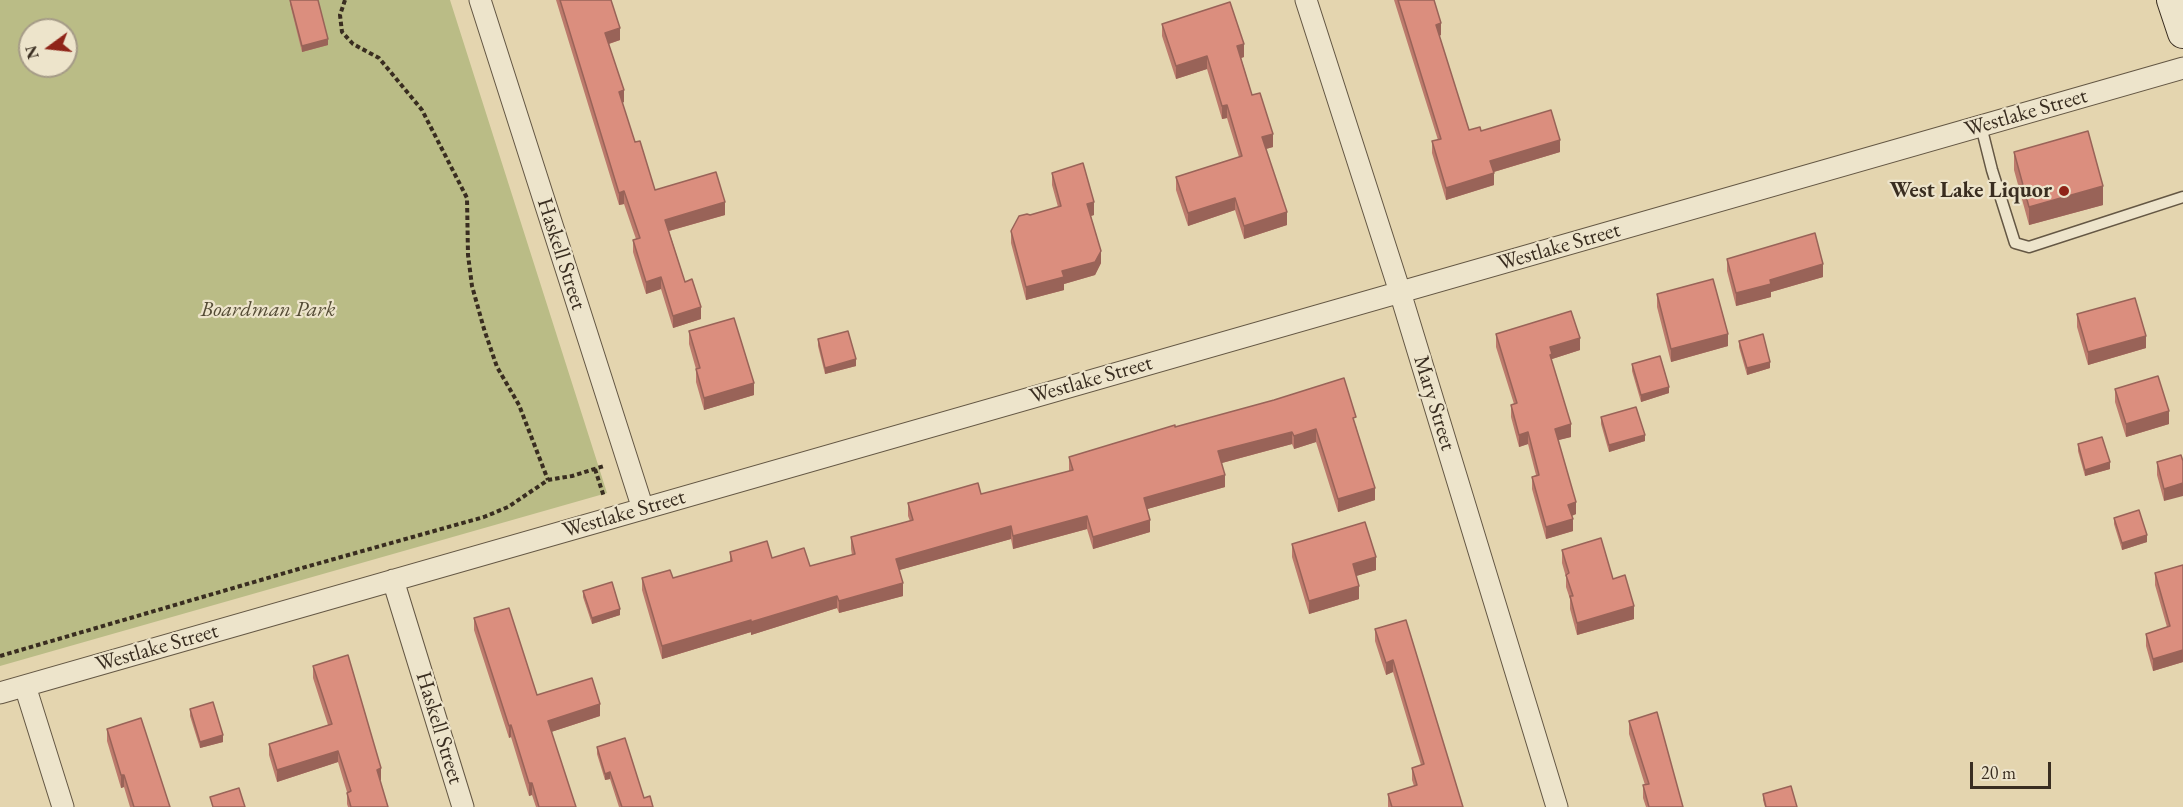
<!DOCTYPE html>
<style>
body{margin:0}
#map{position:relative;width:2183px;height:807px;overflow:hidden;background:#e4d5af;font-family:"EB Garamond",serif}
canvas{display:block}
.north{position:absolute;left:18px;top:18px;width:60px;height:60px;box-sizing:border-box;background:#ede4cb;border:2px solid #a59b87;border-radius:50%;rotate:255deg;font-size:16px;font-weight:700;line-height:24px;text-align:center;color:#392d20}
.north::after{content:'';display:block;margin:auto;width:21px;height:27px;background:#8f2418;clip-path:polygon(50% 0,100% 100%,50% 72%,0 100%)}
.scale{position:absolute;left:1970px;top:762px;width:81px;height:27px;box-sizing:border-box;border:3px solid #392d20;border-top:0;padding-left:8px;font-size:18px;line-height:21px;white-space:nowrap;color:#392d20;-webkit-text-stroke:4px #ede4cb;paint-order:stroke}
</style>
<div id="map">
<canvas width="2183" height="807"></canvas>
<div class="north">N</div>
<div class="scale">20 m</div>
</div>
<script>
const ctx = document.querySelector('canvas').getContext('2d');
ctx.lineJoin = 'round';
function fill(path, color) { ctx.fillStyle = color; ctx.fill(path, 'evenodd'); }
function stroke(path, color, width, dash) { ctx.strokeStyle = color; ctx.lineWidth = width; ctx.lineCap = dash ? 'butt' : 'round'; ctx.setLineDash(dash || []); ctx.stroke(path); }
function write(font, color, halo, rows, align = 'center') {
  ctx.font = font + ' "EB Garamond",serif'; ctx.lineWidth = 4.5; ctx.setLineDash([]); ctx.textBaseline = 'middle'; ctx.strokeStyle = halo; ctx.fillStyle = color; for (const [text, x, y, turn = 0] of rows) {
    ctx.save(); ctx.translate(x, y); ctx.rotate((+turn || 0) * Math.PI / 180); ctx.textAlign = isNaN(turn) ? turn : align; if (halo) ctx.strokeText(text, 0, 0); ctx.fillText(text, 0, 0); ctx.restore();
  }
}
const green = new Path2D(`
 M0 0H450L607 493 0 666ZM30 30H66V66H30Z`);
const path = new Path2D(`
 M345 0 340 15 342 32 353 44 379 58 422 110 467 198 468 255 472 286 484 329 497 367 519 405 548 480
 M595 469 604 497
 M0 656 302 568 484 517 508 507 548 480 572 476 604 466`);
const lane = new Path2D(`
 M1981 126 1992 170 2015 243 2029 247 2183 197`);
const street = new Path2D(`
 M480 0 643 509
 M1306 0 1400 292 1557 807
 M393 580 463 807
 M25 686 63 807
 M0 693 2183 68`);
const secondary = new Path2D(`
 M2172 0 2183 33`);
const wall = new Path2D(`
 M290 0H318L328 45 302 52 290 4Z
 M556 0H611L620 40 609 44 624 102 622 103 635 142 655 190 725 215 669 231 685 282 701 319 673 328 661 289 646 294 633 252V240L636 239 624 204 619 205Z
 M1394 0H1434L1441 35 1439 36 1469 130 1481 131 1560 152 1494 172V185L1446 200 1432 153V141L1438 140Z
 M1162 24 1244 57 1241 58 1252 95 1273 147 1266 149 1287 225 1244 239 1235 210 1188 226 1176 190V177L1239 157 1227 118 1222 119 1207 69 1176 79 1162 36Z
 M2014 152 2103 205 2029 225 2014 170Z
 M1052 173 1094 215 1091 216 1101 263 1095 275 1064 284V290L1026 300 1011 243V231L1030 215 1058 207 1052 185Z
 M1727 259 1823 277 1771 292V297L1736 306 1727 271Z
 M1657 294 1728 346 1671 362 1657 307Z
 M2077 314 2146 348 2088 365 2077 327Z
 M689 331 754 395 704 410 696 382V369L689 344Z
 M1496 334 1580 350 1552 359V363L1571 437 1558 440 1576 514 1572 516 1573 531 1546 539 1532 489V477L1536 475 1528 444 1519 447 1511 417V405L1514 404 1496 347Z
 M818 339 856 366 825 374 818 346Z
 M1739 341 1770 368 1747 375 1739 347Z
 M1632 364 1669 393 1641 402 1632 371Z
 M2115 389 2169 424 2126 437 2115 402Z
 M1601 417 1645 441 1609 452 1601 424Z
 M1356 426 1375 500 1338 512 1316 442 1294 449 1292 444 1222 463 1225 487 1147 509 1150 532 1093 549 1087 529 1013 549 1011 539 899 570 903 596 839 613 837 608 751 635V632L662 659 642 590V578H673L730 562V552L772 558 810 566 852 555 851 549V537L910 521 908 516V503L981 494 1069 471V457L1175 427Z
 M2078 444 2110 469 2085 476 2078 451Z
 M2183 461 2164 501 2157 475V462Z
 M2114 518 2147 542 2122 550 2114 524Z
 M1292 544 1376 570 1356 576 1359 599 1309 614 1292 557Z
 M1562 550 1613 579 1634 619 1577 635 1570 609V599L1566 587V577L1562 563Z
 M2183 565V662L2153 671 2146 646V634L2167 627 2155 585V573Z
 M583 591 620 615 592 624 583 597Z
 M474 618 537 695 600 716 551 732 576 807H536L532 795 529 796 511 737 509 738 474 630Z
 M1406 620 1463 807H1388V794L1414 786 1412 780V768L1421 765 1393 672 1386 675 1375 641V629Z
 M313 666 381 780H380L388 807H348L347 804V792L338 762 277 782 269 755V744L328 725 313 678Z
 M190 709 223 742 200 748 190 716Z
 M1629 721 1683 807H1646L1643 798V785H1645L1629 734Z
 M107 729 170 807H130L124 787 121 788 107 741Z
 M597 747 644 798 653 807H619L610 779 605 780 597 754Z
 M1763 794 1797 807H1765L1763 800Z`);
const shadedWall = new Path2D(`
 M1441 23V35L1436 37V25Z
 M620 28V40L605 45V33Z
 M328 39V45L302 52V46Z
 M1244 44V57L1237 59V46Z
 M1207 56V69L1176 79V66Z
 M624 90V102L619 104V92Z
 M1227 105V118L1222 119V106Z
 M1273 134V147L1262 150V137Z
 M1560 140V152L1490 173V161Z
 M1494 173V185L1446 200V188Z
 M2103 186V205L2029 225V207Z
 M624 191V204L619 205V193Z
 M1235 198V210L1188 226V213Z
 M725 202V215L665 232V220Z
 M1094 202V215L1087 217V204Z
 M1287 212V225L1244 239V226Z
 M1101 251V263L1095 275 1064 284V290L1026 300V287L1062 271Z
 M1823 264V277L1771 292V297L1736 306V293L1770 280Z
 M661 277V289L646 294V282Z
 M701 307V319L673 328V316Z
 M1728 334V346L1671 362V349Z
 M2146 336V348L2088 365V352Z
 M1580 338V350L1552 359V366L1550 367V347Z
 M856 359V366L825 374V368Z
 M1770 362V368L1747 375V368Z
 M754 383V395L704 410V398Z
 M1669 387V393L1641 402V395Z
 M2169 411V424L2126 437V424Z
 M1571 424V437L1555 441V429Z
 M1316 429V442L1294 449V436Z
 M1292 432V444L1218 464V451Z
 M1528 432V444L1519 447V435Z
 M1645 435V441L1609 452V445Z
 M2110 462V469L2085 476V470Z
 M1225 475V487L1144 510V498Z
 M2183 483V496L2164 501V489Z
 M1375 488V500L1338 512V499Z
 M1576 502V514L1568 517V505Z
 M1087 516V529L1013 549V536Z
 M1573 519V531L1546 539V527Z
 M1150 520V532L1093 549V537Z
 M1011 526V539L896 571V559Z
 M2147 535V542L2122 550V543Z
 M1376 557V570L1353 577V564Z
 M903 583V596L839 613V601Z
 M1359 586V599L1309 614V601Z
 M837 596V608L751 635V622Z
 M1634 606V619L1577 635V623Z
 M620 609V615L592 624V618Z
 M751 620V632L662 659V646Z
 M2183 650V662L2153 671V659Z
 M1393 660V672L1386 675V663Z
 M600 704V716L548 733V721Z
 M511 725V737L509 738V726Z
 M223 735V742L200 748V742Z
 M338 751V762L277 782V770Z
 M381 768V780L377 781V770Z
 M610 772V779L605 780V774Z
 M121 775H124V787L121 788Z
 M529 783H532V795L529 796Z`);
const building = new Path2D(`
 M290 0H318L328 39 302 46Z
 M560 0H611L620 28 605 33 624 90 619 92 635 142 640 141 655 190 716 172 725 202 665 220 685 282 692 279 701 307 673 316 661 277 646 282 633 240 640 238 624 191 619 193Z
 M1398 0H1434L1441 23 1436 25 1469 130 1480 127 1481 131 1551 110 1560 140 1490 161 1494 173 1446 188 1432 141 1441 139Z
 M1230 2 1244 44 1237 46 1252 95 1260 93 1273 134 1262 137 1287 212 1244 226 1235 198 1188 213 1176 177 1242 156 1227 105 1222 106 1207 56 1176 66 1162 24Z
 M2088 131 2103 186 2029 207 2014 152Z
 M1083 163 1094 202 1087 204 1101 251 1095 262 1062 271 1064 277 1026 287 1011 231 1019 216 1027 214 1030 215 1061 206 1052 173Z
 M1815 233 1823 264 1770 280 1771 284 1736 293 1727 259Z
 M1713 279 1728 334 1671 349 1657 294Z
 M2135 298 2146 336 2088 352 2077 314Z
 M1571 311 1580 338 1550 347 1552 354 1550 355 1571 424 1555 429 1576 502 1568 505 1573 519 1546 527 1532 477 1539 475 1528 432 1519 435 1511 405 1517 403 1496 334Z
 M734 318 754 383 704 398 696 369 700 368 689 331Z
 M848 331 856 359 825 368 818 339Z
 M1763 334 1770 362 1747 368 1739 341Z
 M1660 356 1669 387 1641 395 1632 364Z
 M2158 376 2169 411 2126 424 2115 389Z
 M1344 378 1356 417 1353 418 1375 488 1338 499 1316 429 1294 436 1292 432 1218 451 1225 475 1144 498 1150 520 1093 537 1087 516 1013 536 1011 526 896 559 903 583 839 601 837 596 751 622V620L662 646 642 578 670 570 673 578 732 561 730 552 767 541 772 558 804 548 810 566 855 554 851 537 913 520 908 503 978 483 981 494 1073 470 1069 457 1175 425V427L1274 400Z
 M1636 407 1645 435 1609 445 1601 417Z
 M2102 437 2110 462 2085 470 2078 444Z
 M2181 455 2183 461V483L2164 489 2157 462Z
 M2139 510 2147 535 2122 543 2114 518Z
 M1365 522 1376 557 1353 564 1359 586 1309 601 1292 544Z
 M1601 538 1613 579 1625 575 1634 606 1577 623 1570 596H1573L1566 575 1569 573 1562 550Z
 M2183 565V650L2153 659 2146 634 2170 626 2155 573Z
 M612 582 620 609 592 618 583 591Z
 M509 608 537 695 592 678 600 704 548 721 576 807H539L532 783H529L511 725 509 726 474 618Z
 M1406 620 1463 807H1392L1388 794 1417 785 1412 768 1424 764 1393 660 1386 663 1375 629Z
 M348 655 381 768 377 770 388 807H351L347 793 351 791 338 751 277 770 269 744 332 724 313 666Z
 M213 702 223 735 200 742 190 709Z
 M1657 712 1683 807H1649L1643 785 1649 784 1629 721Z
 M141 718 170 807H134L124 775H121L107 729Z
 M625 738 644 798 650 796 653 807H622L610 772 605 774 597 747Z
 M1791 786 1797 807H1766L1763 794Z
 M239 788 245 807H213L210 797Z`);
const markers = [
 [2064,191,6,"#8f2418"]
];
const streetNames = [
 ["Westlake Street",2026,113,-16],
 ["Westlake Street",1559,247,-16],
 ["Haskell Street",561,254,72],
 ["Westlake Street",1091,380,-16],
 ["Mary Street",1434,403,73],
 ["Westlake Street",624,514,-16],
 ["Westlake Street",157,648,-16],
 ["Haskell Street",439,728,73]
];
const poiNames = [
 ["West Lake Liquor",2052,191]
];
const parkNames = [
 ["Boardman Park",268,310]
];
fill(green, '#babc86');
stroke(lane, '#645744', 13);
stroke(street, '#645744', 23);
stroke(secondary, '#392d20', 32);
stroke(path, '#392d20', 4, [4.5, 3]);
stroke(lane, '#ede4cb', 10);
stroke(street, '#ede4cb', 21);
stroke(secondary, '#ede4cb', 30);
fill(wall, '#bc7a6c');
fill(shadedWall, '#996358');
fill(building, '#db8e7e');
stroke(building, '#996358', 1.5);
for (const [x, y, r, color] of markers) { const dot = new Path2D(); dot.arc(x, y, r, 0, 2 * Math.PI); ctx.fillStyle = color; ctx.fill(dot); stroke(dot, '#ede4cb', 2); }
write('22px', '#392d20', '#ede4cb', streetNames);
write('bold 22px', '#392d20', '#ede4cb', poiNames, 'right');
write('italic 22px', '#534a34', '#ede4cb', parkNames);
</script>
